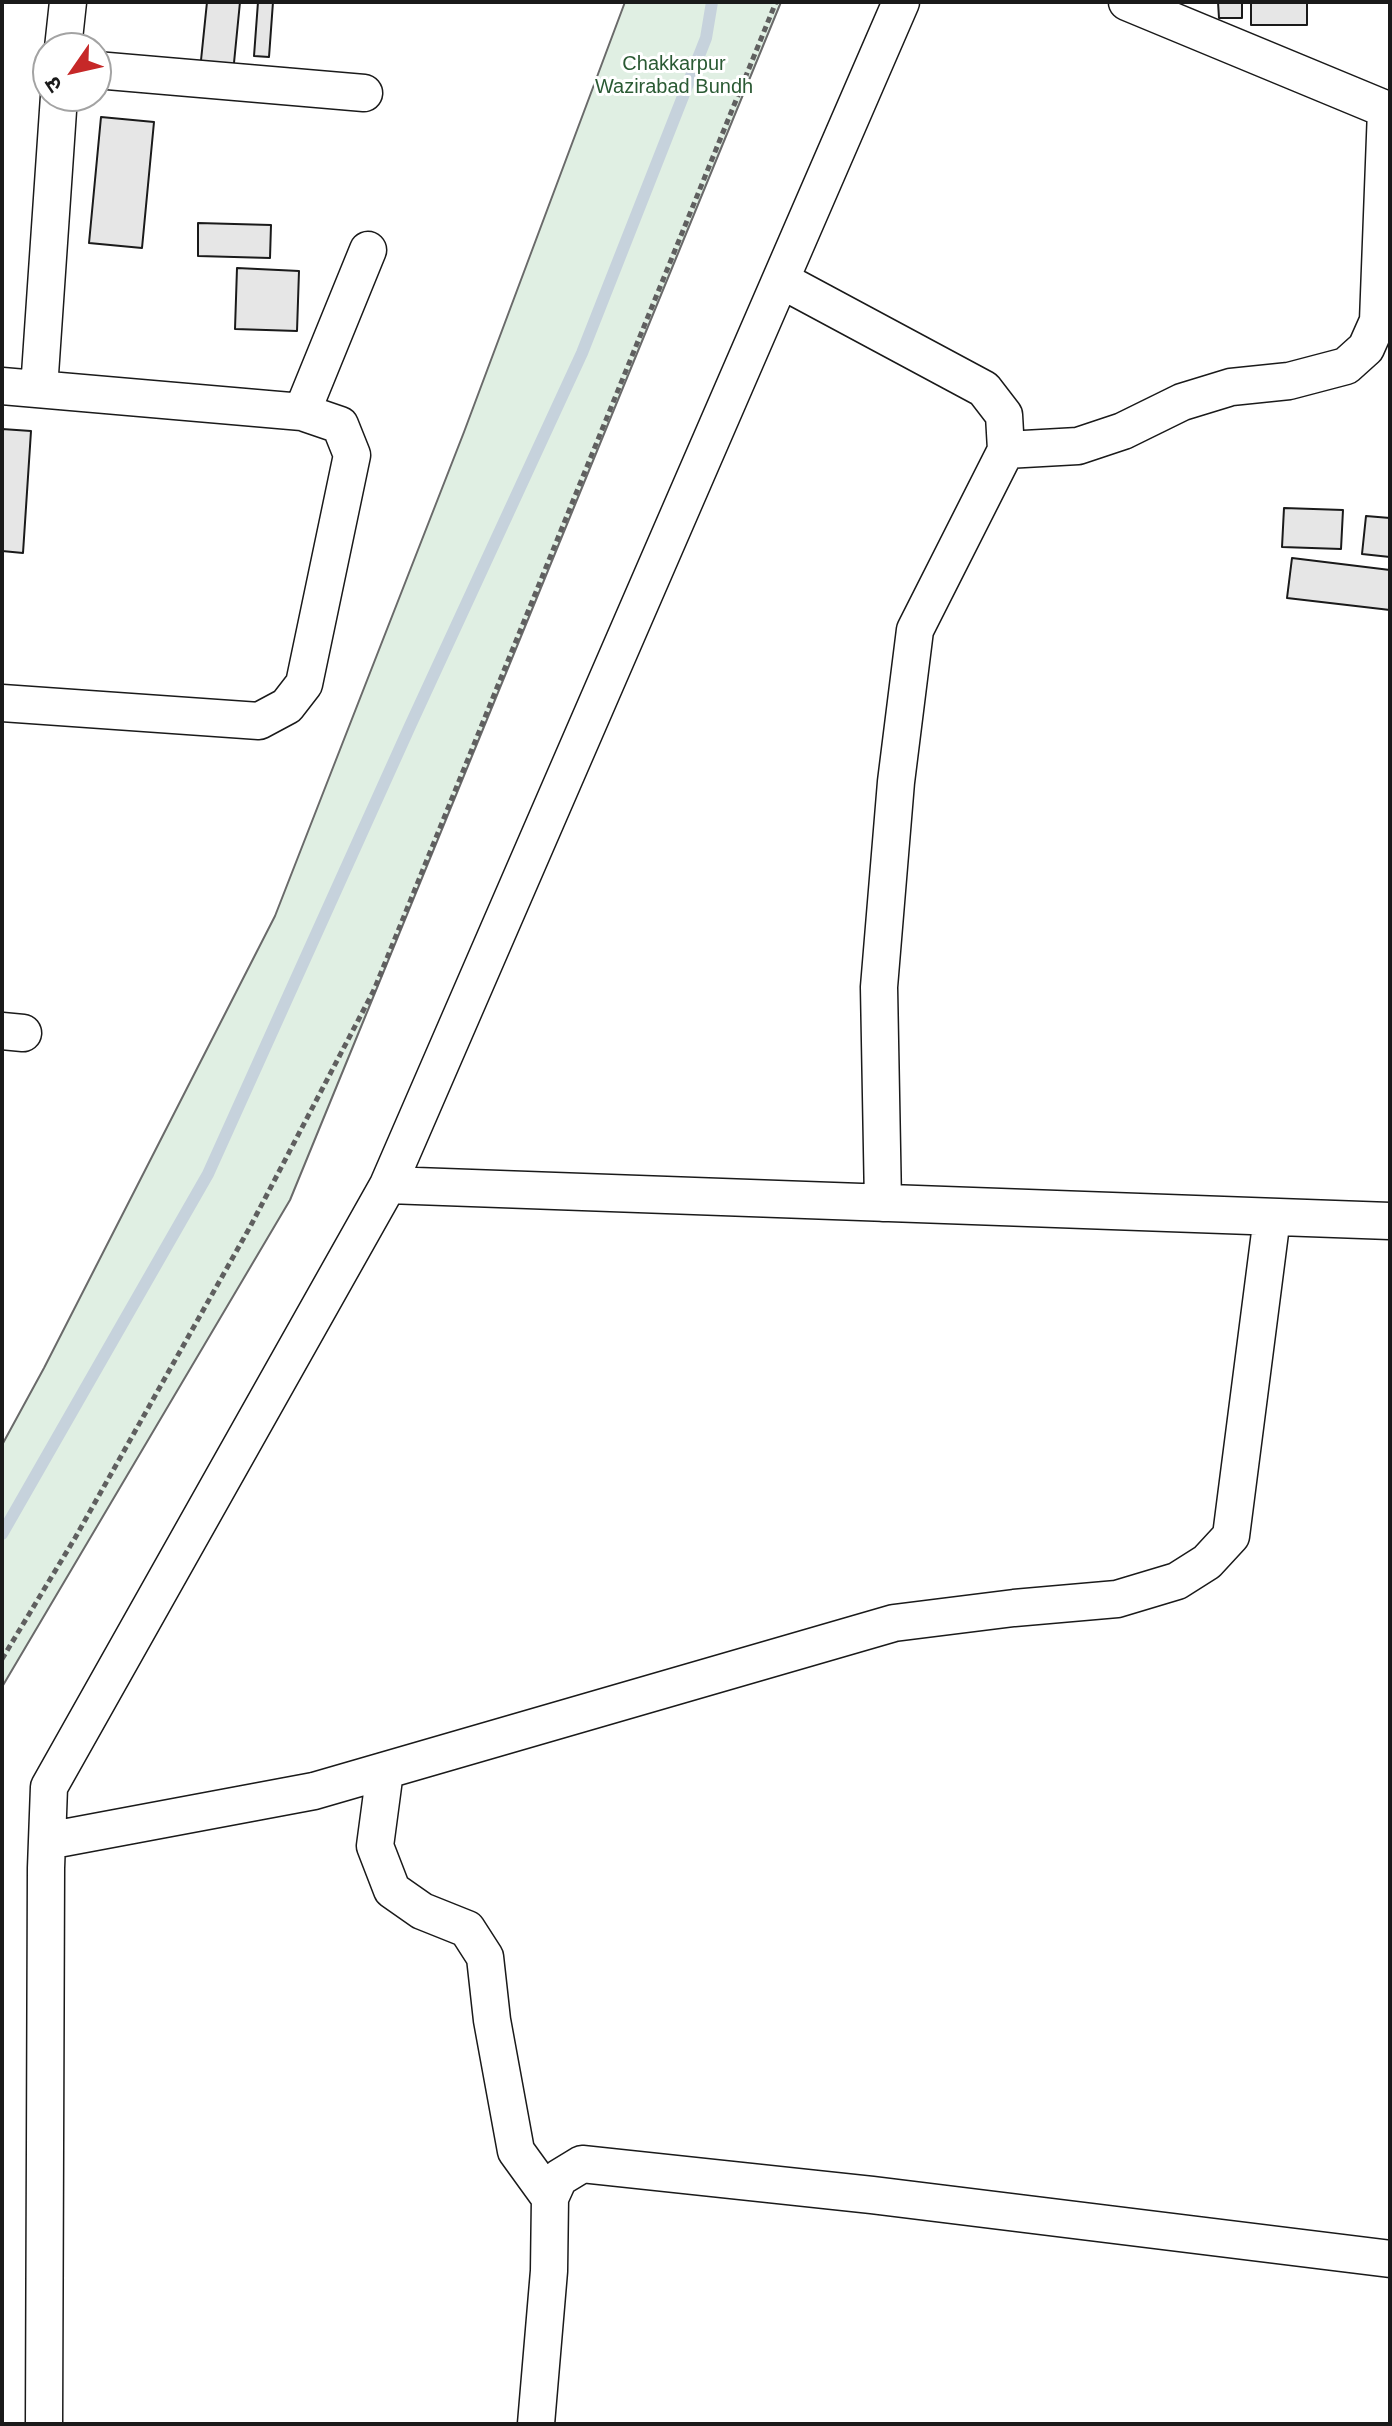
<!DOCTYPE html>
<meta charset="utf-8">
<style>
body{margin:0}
#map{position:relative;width:1392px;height:2426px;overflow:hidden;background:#fff;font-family:Arial,"Noto Sans Devanagari",sans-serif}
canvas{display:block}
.frame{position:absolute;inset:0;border:4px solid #1a1a1a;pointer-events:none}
.north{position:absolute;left:32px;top:32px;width:80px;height:80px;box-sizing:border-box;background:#fff;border:2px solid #a3a3a3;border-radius:50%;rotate:236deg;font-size:22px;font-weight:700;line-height:32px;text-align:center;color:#1a1a1a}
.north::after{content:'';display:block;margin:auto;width:28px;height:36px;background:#c62828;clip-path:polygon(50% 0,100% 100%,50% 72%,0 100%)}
</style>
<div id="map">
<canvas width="1392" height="2426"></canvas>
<div class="frame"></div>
<div class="north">उ</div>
</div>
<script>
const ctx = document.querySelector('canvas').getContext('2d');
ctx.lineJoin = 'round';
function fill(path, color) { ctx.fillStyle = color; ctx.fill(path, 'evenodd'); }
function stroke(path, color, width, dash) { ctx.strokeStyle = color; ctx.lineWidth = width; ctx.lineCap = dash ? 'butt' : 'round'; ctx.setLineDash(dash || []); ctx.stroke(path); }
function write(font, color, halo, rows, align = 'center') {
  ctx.font = font + ' Arial,sans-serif'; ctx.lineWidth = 6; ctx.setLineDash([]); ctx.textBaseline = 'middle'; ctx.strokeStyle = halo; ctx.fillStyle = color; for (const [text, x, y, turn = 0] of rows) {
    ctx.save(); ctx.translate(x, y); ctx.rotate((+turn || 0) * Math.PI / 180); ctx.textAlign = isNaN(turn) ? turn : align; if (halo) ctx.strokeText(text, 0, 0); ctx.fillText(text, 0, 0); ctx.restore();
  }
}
const green = new Path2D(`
 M625 2H781L290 1200 2 1687V1445L44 1368 275 916 464 432Z`);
const stream = new Path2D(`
 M2 1534 208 1174 410 726 582 353 706 38 712 2`);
const building = new Path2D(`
 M207 2H240L233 73 200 70Z
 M258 2H273L269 57 254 56Z
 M1218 2H1242V18H1219Z
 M1251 2H1307V25H1251Z
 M101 117 154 122 142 248 89 243Z
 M198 223 271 225 270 258 198 256Z
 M237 268 299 271 297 331 235 329Z
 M2 429 31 431 23 553 2 551Z
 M1284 508 1343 510 1341 549 1282 547Z
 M1366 516 1390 518V557L1362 554Z
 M1292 558 1390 570V610L1287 598Z`);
const path = new Path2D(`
 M2 1659 75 1538 250 1227 374 990 776 2`);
const street = new Path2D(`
 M1127 2 1390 111
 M63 48 68 2
 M96 70 364 93
 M781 280 984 389 1004 415 1006 450 915 630 896 782 879 987 883 1203
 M2 386 302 412 368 250
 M39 389 59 96
 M1006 450 1078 446 1123 431 1182 402 1231 387 1289 381 1346 366 1366 348 1378 321 1386 110
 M2 703 259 721 287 706 304 684 352 455 340 425 302 412
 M2 1031 23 1033
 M388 1185 1390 1221
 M385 1771 375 1846 392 1890 422 1911 467 1929 485 1957 492 2020 516 2151 550 2198
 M47 1841 314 1791 894 1623 1014 1608 1117 1599 1177 1581 1207 1562 1231 1536 1272 1217
 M44 2424 46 1868 49 1787 388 1185 901 2
 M536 2424 549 2271 550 2198 559 2178 582 2164 872 2195 1390 2259`);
const parkNames = [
 ["Chakkarpur",674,64],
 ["Wazirabad Bundh",674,87]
];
fill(green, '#e0efe3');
stroke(green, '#6a6a6a', 2);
stroke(stream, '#c6d2dc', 12);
fill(building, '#e6e6e6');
stroke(building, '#1a1a1a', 2);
stroke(street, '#1a1a1a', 39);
stroke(path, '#5f5f5f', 5, [6, 4]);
stroke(street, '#fff', 36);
write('20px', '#2b5a34', '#fff', parkNames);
</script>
